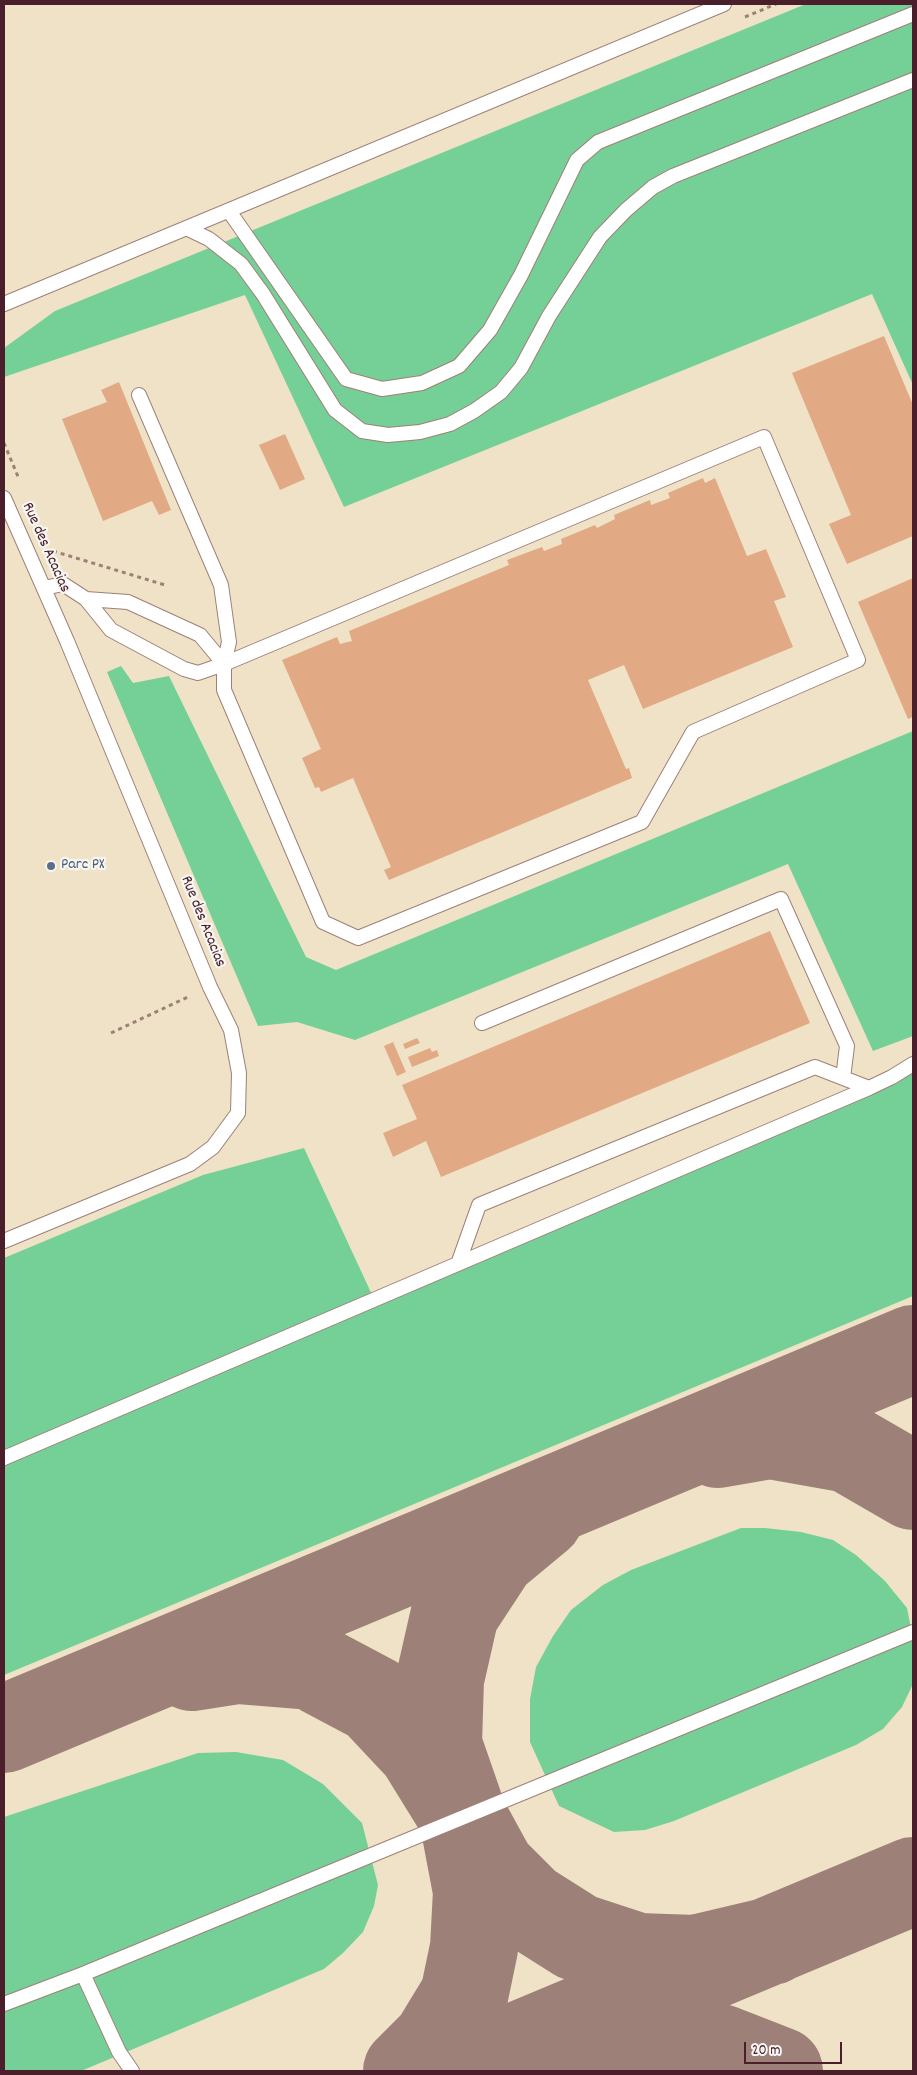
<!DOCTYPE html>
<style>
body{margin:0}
#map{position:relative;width:917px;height:2075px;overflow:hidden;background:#f0e2c6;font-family:Dekko,sans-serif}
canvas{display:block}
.frame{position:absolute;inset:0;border:5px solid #4a1f2b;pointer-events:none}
.scale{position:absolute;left:744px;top:2042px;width:98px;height:22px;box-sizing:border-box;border:2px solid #4a1f2b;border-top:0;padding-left:6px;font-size:15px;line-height:18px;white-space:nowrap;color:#4a1f2b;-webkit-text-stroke:4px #f6f6f2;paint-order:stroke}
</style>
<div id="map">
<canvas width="917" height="2075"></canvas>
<div class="frame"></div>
<div class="scale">20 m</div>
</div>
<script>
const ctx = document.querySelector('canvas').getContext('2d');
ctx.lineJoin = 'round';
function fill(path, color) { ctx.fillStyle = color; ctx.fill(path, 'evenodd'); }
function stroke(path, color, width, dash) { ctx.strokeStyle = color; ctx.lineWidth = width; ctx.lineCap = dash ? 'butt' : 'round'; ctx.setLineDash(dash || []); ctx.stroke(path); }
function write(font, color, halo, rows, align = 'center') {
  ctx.font = font + ' Dekko,sans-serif'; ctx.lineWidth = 4.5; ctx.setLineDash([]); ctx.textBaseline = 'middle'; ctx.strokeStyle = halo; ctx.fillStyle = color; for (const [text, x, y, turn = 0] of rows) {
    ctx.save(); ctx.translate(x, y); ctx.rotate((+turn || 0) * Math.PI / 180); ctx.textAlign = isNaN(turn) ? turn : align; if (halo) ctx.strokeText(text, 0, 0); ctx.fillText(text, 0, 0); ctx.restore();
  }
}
const green = new Path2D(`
 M806 4H913V385L872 294 344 507 245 295 4 377V348L55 311Z
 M121 666 133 683 169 676 306 957 336 970 913 731V1036L873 1051 788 864 355 1040 297 1022 258 1026 107 672Z
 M913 1064V1296L4 1675V1258L203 1175 304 1148 374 1299Z
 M741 1528H765L801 1532 833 1540 856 1555 885 1581 907 1608 913 1639V1684L902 1707 883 1729 856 1745 674 1821 645 1830 614 1832 559 1806 530 1742V1699L536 1667 553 1636 571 1610 603 1585 631 1570Z
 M236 1752 283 1760 323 1784 362 1823 378 1885 374 1906 363 1932 343 1953 324 1969 81 2071H4V1817L198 1753Z`);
const taxiway = new Path2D(`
 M718 1444 770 1435 849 1449 913 1486
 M192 1667 237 1660 311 1666 375 1700 421 1749 463 1817 492 1870 528 1906 577 1937 638 1957 695 1959 771 1941
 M4 1729 913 1349
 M568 2037 642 2034 720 2048 779 2071
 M407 2071 436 2042 464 1996 474 1948 477 1891 463 1817 438 1745 440 1679 455 1613 493 1555 540 1516
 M458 2071 913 1881`);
const building = new Path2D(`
 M884 336 913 405V536L847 564 829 524 851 515 792 373Z
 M119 382 171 510 159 515 152 501 103 521 62 419 107 402 101 390Z
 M285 434 305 479 280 490 259 445Z
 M703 478 705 483 715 478 747 556 766 549 786 597 774 601 793 647 643 709 624 665 588 680 626 769 629 768 632 778 389 880 384 870 391 867 353 778 321 792 319 787 315 788 302 758 321 749 282 660 337 637 340 644 352 641 349 631 509 565 507 560 542 547 544 551 562 544 561 539 595 525 597 528 615 519 614 515 650 500 651 505 670 498 668 493Z
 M913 578V717L908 719 858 602Z
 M770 931 810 1023 441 1177 426 1141 393 1157 383 1133 417 1119 402 1085Z
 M417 1038 420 1043 405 1049 403 1044Z
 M393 1042 406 1072 397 1076 384 1046Z
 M430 1048 432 1052 437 1050 439 1056 412 1067 408 1057Z`);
const path = new Path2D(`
 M745 17 776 4
 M4 443 19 479
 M53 551 165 585
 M111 1033 190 996`);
const lane = new Path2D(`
 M229 211 346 379 382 389 422 383 459 366 490 330 521 275 577 160 598 142 913 14
 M186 228 209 239 241 264 263 294 335 410 362 431 388 435 420 432 450 424 474 411 501 392 521 368 549 316 600 237 626 210 653 187 673 176 913 80
 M4 304 724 4
 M4 498 67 641 210 987 231 1030 239 1073 238 1113 213 1147 190 1164 4 1241
 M44 588 63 584 86 599 111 630 184 669 198 673 224 664
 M86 599 128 602 200 635 224 664V690L323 922 358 938 642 822 693 732 858 660 764 437 224 664 229 642 221 585 139 395
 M482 1023 781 899 847 1046 843 1078
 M458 1264 479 1205 815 1067 869 1088
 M4 1458 869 1088 892 1077 913 1064
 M83 1974 119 2052 132 2071
 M4 2004 83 1974 913 1632`);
const markers = [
 [51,866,5,"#5c6f8a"]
];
const streetNames = [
 ["Rue des Acacias",45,548,66],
 ["Rue des Acacias",202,922,68]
];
const serviceNames = [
 ["Parc PX",61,866]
];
fill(green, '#75d097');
stroke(taxiway, '#9d8078', 88);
fill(building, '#e1aa85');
stroke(lane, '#9d8078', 16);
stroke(path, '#9d8078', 3, [4, 4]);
stroke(lane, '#fff', 14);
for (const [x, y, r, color] of markers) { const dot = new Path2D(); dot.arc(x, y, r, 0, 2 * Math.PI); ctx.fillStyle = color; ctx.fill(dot); stroke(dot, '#f6f6f2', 2); }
write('16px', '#4a1f2b', '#f6f6f2', streetNames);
write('16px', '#4e5e75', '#f6f6f2', serviceNames, 'left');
</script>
